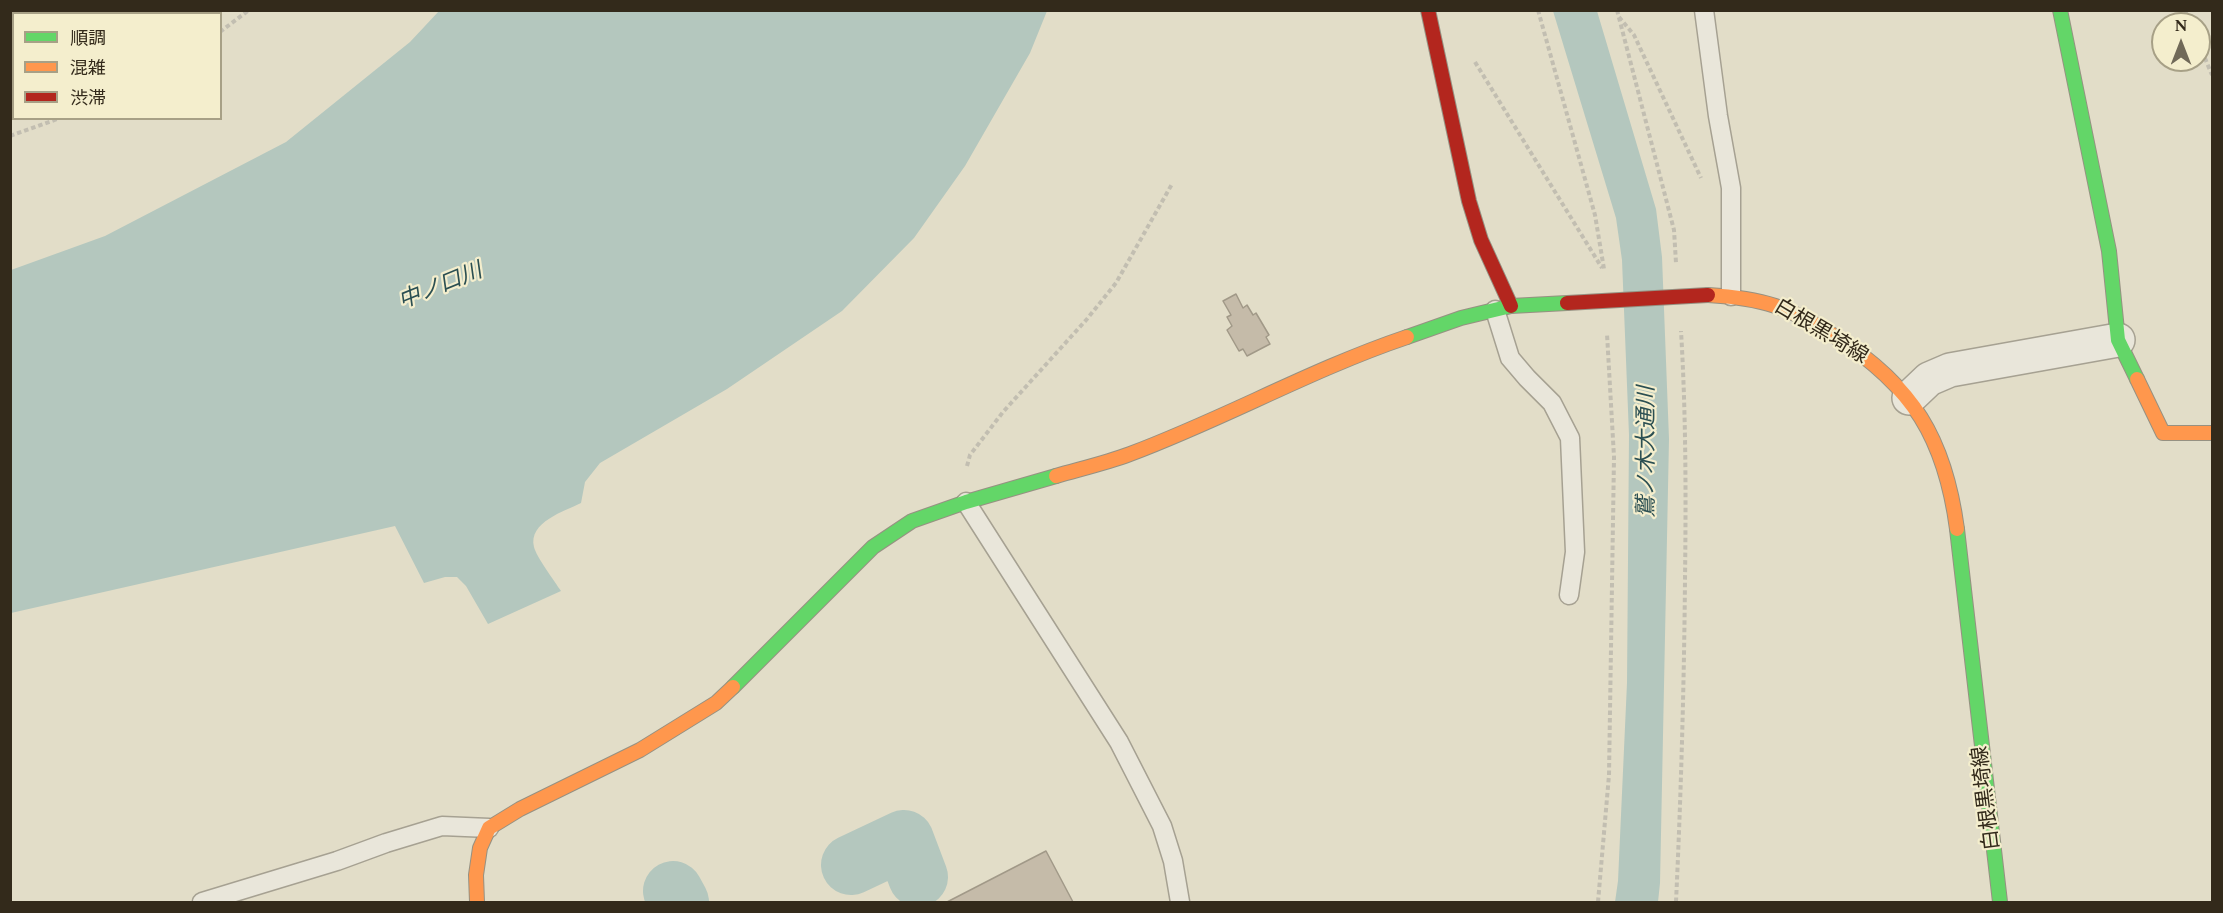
<!DOCTYPE html>
<meta charset="utf-8">
<style>
body{margin:0}
#map{position:relative;width:2223px;height:913px;overflow:hidden;background:#e2ddc8;font-family:Spectral,"Noto Sans JP",serif}
canvas{display:block}
.frame{position:absolute;inset:0;border:12px solid #332a1b;pointer-events:none}
.legend{position:absolute;left:12px;top:12px;width:210px;height:108px;box-sizing:border-box;background:#f4eecd;border:2px solid #a7a086;margin:0;padding:8px 10px;list-style:none;font-size:18px;color:#332a1b}
.legend li{display:flex;align-items:center;gap:12px;height:30px}
.legend b{width:30px;border:2px solid #a7a086}
.north{position:absolute;left:2151px;top:12px;width:60px;height:60px;box-sizing:border-box;background:#f4eecd;border:2px solid #a7a086;border-radius:50%;rotate:0deg;font-size:16px;font-weight:700;line-height:24px;text-align:center;color:#332a1b}
.north::after{content:'';display:block;margin:auto;width:21px;height:27px;background:#706958;clip-path:polygon(50% 0,100% 100%,50% 72%,0 100%)}
</style>
<div id="map">
<canvas width="2223" height="913"></canvas>
<div class="frame"></div>
<ul class="legend">
<li><b style="height:8px;background:#63d668"></b>順調</li>
<li><b style="height:8px;background:#ff974d"></b>混雑</li>
<li><b style="height:8px;background:#b3261e"></b>渋滞</li>
</ul>
<div class="north">N</div>
</div>
<script>
const ctx = document.querySelector('canvas').getContext('2d');
ctx.lineJoin = 'round';
function fill(path, color) { ctx.fillStyle = color; ctx.fill(path, 'evenodd'); }
function stroke(path, color, width, dash) { ctx.strokeStyle = color; ctx.lineWidth = width; ctx.lineCap = dash ? 'butt' : 'round'; ctx.setLineDash(dash || []); ctx.stroke(path); }
function write(font, color, halo, rows, align = 'center') {
  ctx.font = font + ' Spectral,"Noto Sans JP",serif'; ctx.lineWidth = 4.5; ctx.setLineDash([]); ctx.textBaseline = 'middle'; ctx.strokeStyle = halo; ctx.fillStyle = color; for (const [text, x, y, turn = 0] of rows) {
    ctx.save(); ctx.translate(x, y); ctx.rotate((+turn || 0) * Math.PI / 180); ctx.textAlign = isNaN(turn) ? turn : align; if (halo) ctx.strokeText(text, 0, 0); ctx.fillText(text, 0, 0); ctx.restore();
  }
}
const water = new Path2D(`
 M439 11H1047L1030 53 965 166 914 238 842 311 727 389 600 463 585 482 581 503C565 511 528 522 534 547 536 556 555 582 561 591L488 624 466 586 457 577H445L424 583 395 526 11 613V270L105 236 286 142 410 42Z
 M1553 11H1597L1656 209 1662 257 1669 439 1660 883 1658 902H1615L1618 881 1627 683 1629 435 1622 260 1616 218Z`);
const river = new Path2D(`
 M851 865 904 840 918 877
 M673 891 679 902`);
const building = new Path2D(`
 M18 10H49L44 14 29 12 20 14Z
 M1236 294 1243 308 1247 305 1253 315 1256 313 1269 335 1266 337 1270 344 1247 356 1243 349 1239 351 1227 330 1232 326 1227 317 1231 315 1223 301Z
 M1046 851 1073 902H947Z`);
const path = new Path2D(`
 M1538 10 1595 215 1604 269
 M1617 10 1674 230 1676 263
 M2185 10 2190 24
 M1619 17 1634 35 1701 178
 M220 32 249 10
 M2199 44 2212 75
 M1475 62 1602 268
 M10 136 60 118
 M967 466 970 455 1003 412 1087 319 1116 283 1172 184
 M1598 902 1609 775 1614 457 1607 334
 M1676 902C1681 795 1684 688 1685 580 1686 497 1686 414 1681 331`);
const lane = new Path2D(`
 M1704 10 1718 116 1731 188V296
 M1495 310 1510 358 1527 378 1552 403 1570 438 1575 552 1569 595
 M966 502 1119 742 1162 826 1173 861 1180 902
 M202 902 337 861 386 843 442 826 489 828`);
const street = new Path2D(`
 M1909 398 1929 379 1950 370 2118 340`);
const fast = new Path2D(`
 M2060 10 2109 251 2118 340 2137 379
 M1407 337 1461 318 1511 306 1567 303
 M1957 529 2000 902
 M733 687 873 547 912 521 966 502 1056 476`);
const slow = new Path2D(`
 M1708 295C1763 298 1789 307 1836 337 1913 386 1945 439 1957 529
 M2137 379 2163 433H2212
 M1056 476C1080 469 1106 463 1130 454 1224 419 1312 369 1407 337
 M477 902 476 875 480 848 489 828 520 809 640 750 716 703 733 687`);
const jam = new Path2D(`
 M1428 10 1469 201 1481 240 1511 306`);
const jamBridge = new Path2D(`
 M1567 303 1708 295`);
const streetNames = [
 ["白根黒埼線",1820,333,31],
 ["白根黒埼線",1988,798,-97]
];
const waterNames = [
 ["中ノ口川",441,288,-22],
 ["鷲ノ木大通川",1649,452,-90]
];
fill(water, '#b4c7be');
stroke(river, '#b4c7be', 60);
fill(building, '#c5bba9');
stroke(building, '#a19988', 1.5);
stroke(lane, '#a6a192', 21);
stroke(street, '#a6a192', 36);
stroke(fast, '#969182', 16);
stroke(slow, '#969182', 16);
stroke(jam, '#969182', 16);
stroke(path, '#c2beb1', 4, [4.5, 3]);
stroke(lane, '#e9e6da', 18);
stroke(street, '#e9e6da', 33);
stroke(fast, '#63d668', 14);
stroke(slow, '#ff974d', 14);
stroke(jam, '#b3261e', 14);
stroke(jamBridge, '#969182', 16, []);
stroke(jamBridge, '#b3261e', 14);
write('21px', '#332a1b', '#f4eecd', streetNames);
write('italic 22px', '#2b4f52', '#f4eecd', waterNames);
</script>
